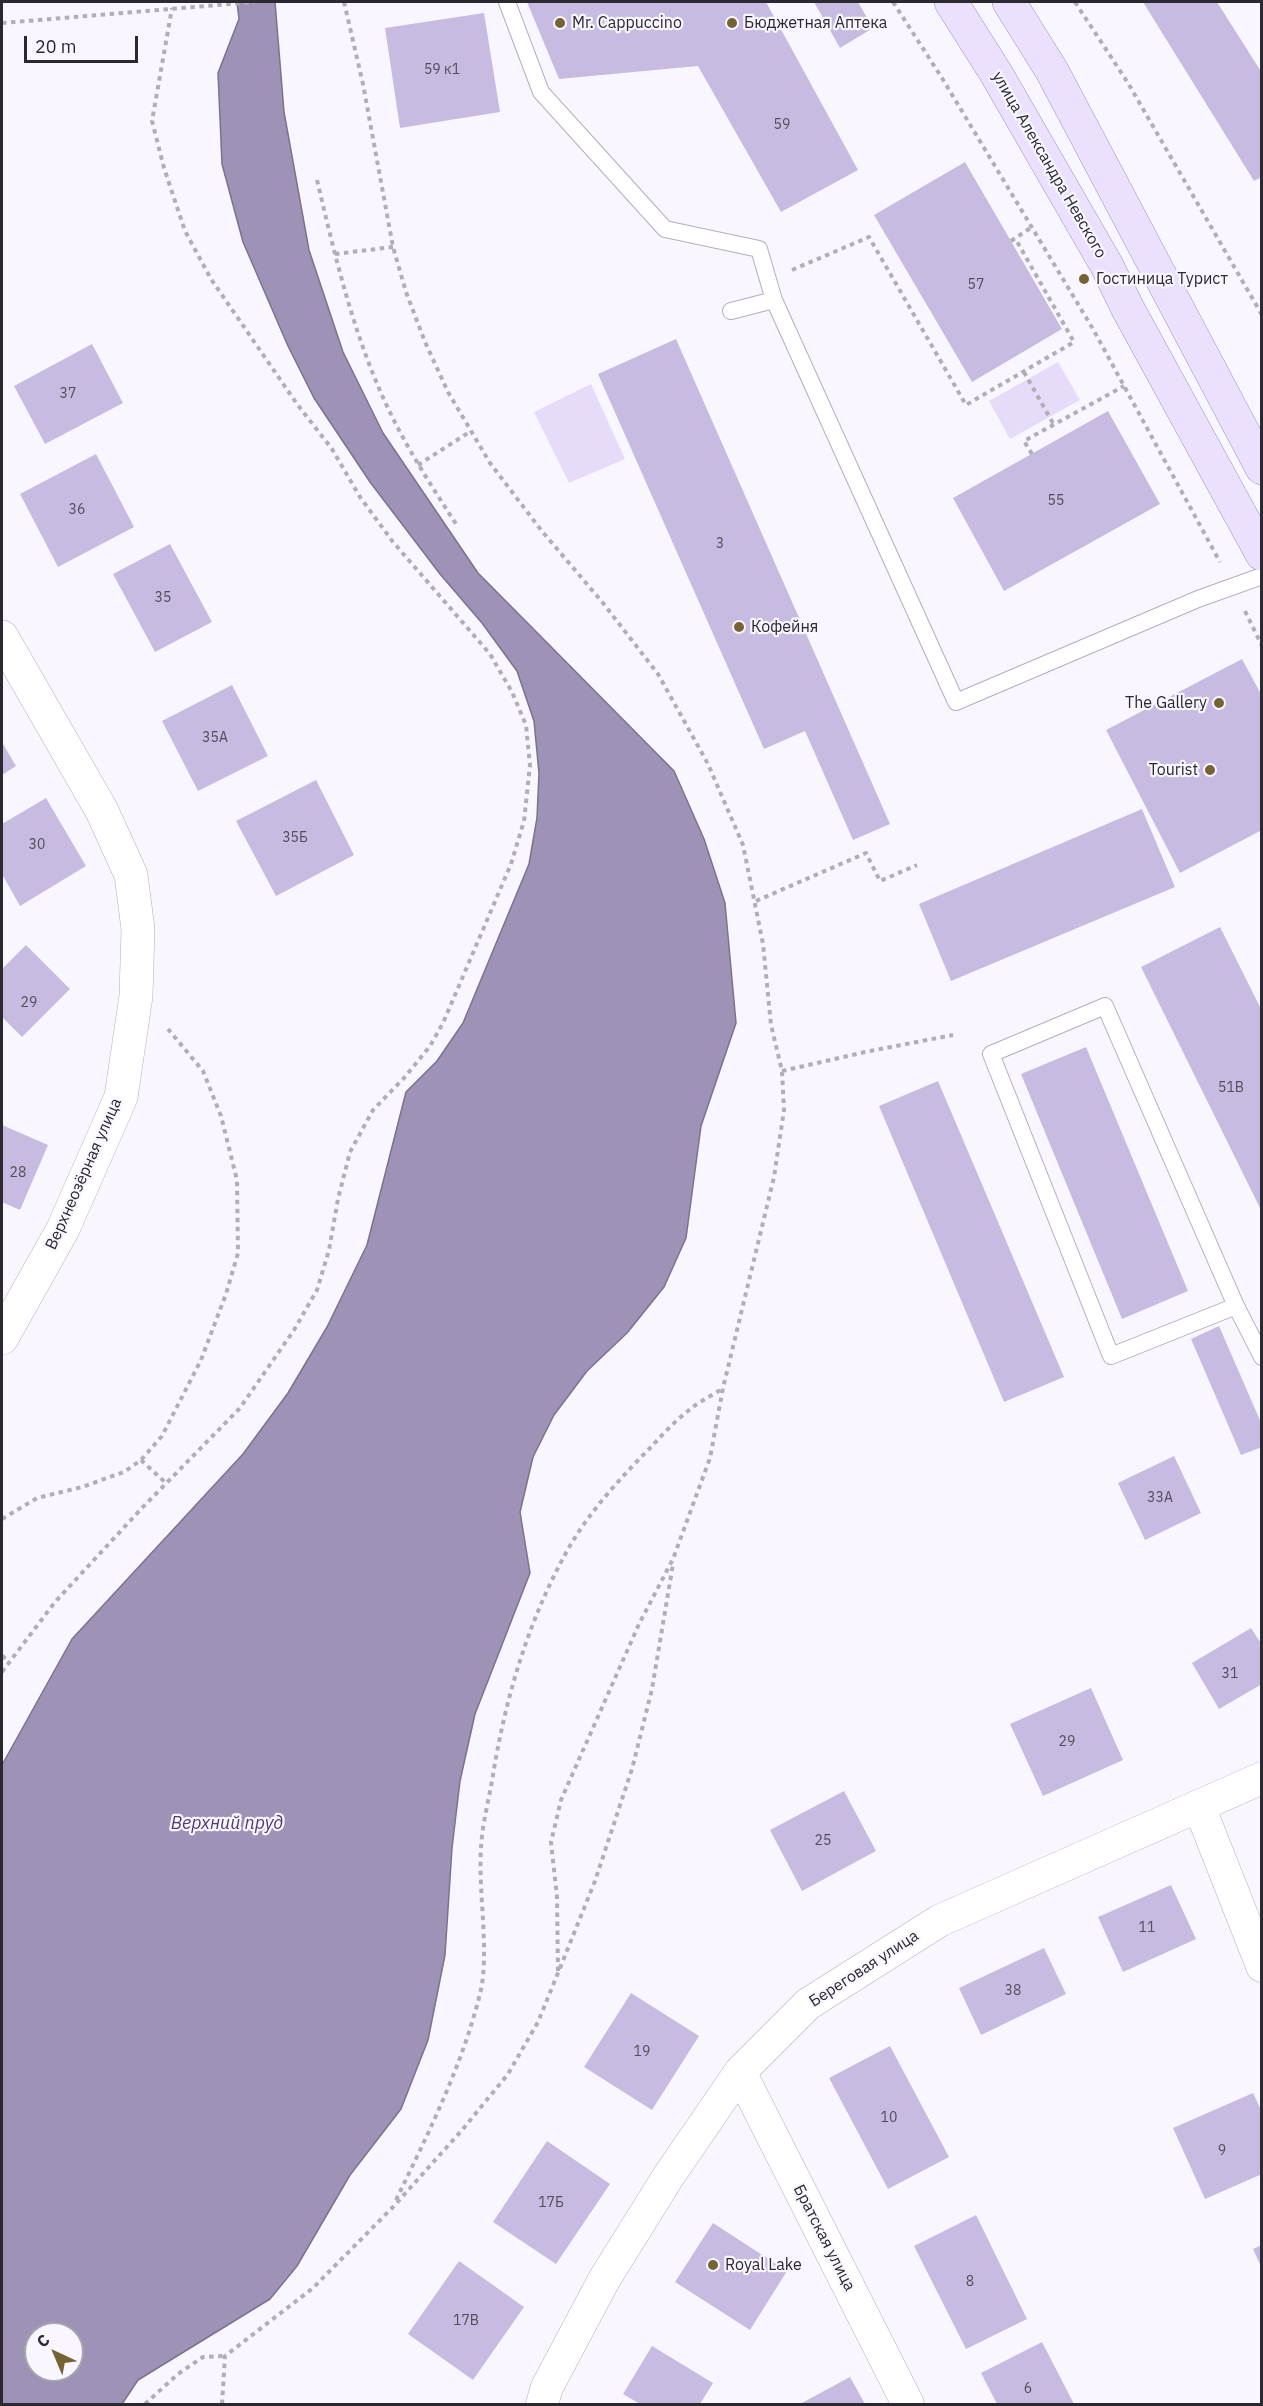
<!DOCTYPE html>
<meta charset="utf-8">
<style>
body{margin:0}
#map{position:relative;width:1263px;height:2406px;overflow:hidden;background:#f9f6ff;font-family:"IBM Plex Sans",sans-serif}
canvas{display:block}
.frame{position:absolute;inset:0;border:3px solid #2b2830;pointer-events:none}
.north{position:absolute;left:24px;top:2322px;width:60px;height:60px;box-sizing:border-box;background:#f9f6ff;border:2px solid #a7a4ac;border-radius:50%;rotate:316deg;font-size:16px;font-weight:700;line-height:24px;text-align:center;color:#2b2830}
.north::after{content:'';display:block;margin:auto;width:21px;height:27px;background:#756432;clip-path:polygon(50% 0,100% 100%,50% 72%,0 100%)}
.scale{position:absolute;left:24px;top:36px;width:114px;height:27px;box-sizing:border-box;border:3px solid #2b2830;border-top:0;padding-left:8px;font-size:18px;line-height:21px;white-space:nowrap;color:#2b2830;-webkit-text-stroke:4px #f9f6ff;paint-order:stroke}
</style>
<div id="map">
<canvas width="1263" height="2406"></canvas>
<div class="frame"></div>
<div class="north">С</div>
<div class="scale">20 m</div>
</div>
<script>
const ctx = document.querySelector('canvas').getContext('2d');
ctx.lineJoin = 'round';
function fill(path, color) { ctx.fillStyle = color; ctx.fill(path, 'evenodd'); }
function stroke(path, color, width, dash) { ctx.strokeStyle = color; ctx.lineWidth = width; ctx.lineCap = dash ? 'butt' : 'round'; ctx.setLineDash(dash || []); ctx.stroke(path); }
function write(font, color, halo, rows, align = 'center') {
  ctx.font = font + ' "IBM Plex Sans",sans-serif'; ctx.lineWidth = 4.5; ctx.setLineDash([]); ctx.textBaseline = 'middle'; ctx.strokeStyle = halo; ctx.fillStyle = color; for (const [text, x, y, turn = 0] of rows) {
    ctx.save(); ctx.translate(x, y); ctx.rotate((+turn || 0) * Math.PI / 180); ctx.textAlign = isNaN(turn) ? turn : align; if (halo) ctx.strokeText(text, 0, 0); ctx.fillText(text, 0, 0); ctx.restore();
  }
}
const green = new Path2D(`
 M1058 362 1080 400 1010 439 989 401Z
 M591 384 625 459 569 483 534 412Z`);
const water = new Path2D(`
 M237 2H275L284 112 309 250 343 352 383 433 478 573 674 771 704 839 725 903 736 1023 701 1126 686 1238 664 1287 627 1333 587 1371 554 1415 533 1457 520 1512 530 1573 475 1714 460 1781 452 1848 445 1955 428 2040 401 2109 350 2175 297 2266 270 2299 138 2380 122 2404H2V1765L72 1639 243 1454 288 1393 327 1327 367 1245 406 1092 437 1061 463 1023 529 864 537 818 539 773 534 721 517 671 482 623 440 574 370 482 314 398 288 346 243 242 222 164 218 73 239 19ZM36 2334H72V2370H36Z`);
const building = new Path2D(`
 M527 2H766L858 170 781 212 698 66 559 79Z
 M814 2H858L873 28 840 48Z
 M1143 2H1217L1262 73V177L1254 181Z
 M484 13 500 112 400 128 385 28Z
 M965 162 1062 329 972 382 874 215Z
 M676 339 890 824 853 840 805 731 764 749 598 374Z
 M92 344 123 403 45 444 14 386Z
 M1108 411 1160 504 1004 591 953 498Z
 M96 454 134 527 58 567 20 494Z
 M170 544 212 622 155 652 113 574Z
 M1242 659 1262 696V830L1180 873 1106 730Z
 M232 685 268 756 198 791 162 721Z
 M2 742 16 766 2 775Z
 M316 780 354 855 276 896 236 821Z
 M46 798 86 866 20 906 2 874V824Z
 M1142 809 1175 887 951 981 919 904Z
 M1220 927 1262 1011V1212L1141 967Z
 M26 945 70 989 22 1037 2 1017V969Z
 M1086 1047 1188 1291 1122 1319 1021 1074Z
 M938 1081 1064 1377 1004 1402 879 1106Z
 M2 1125 48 1145 20 1210 2 1202Z
 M1219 1326 1262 1425V1447L1241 1455 1191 1339Z
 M1174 1456 1201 1513 1145 1540 1118 1483Z
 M1251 1628 1262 1645V1684L1219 1709 1192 1663Z
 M1091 1688 1123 1760 1043 1796 1010 1724Z
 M844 1791 876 1851 802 1891 770 1830Z
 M1171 1885 1196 1939 1123 1972 1098 1917Z
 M1044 1948 1066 1994 981 2035 959 1988Z
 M631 1993 699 2036 652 2110 584 2067Z
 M890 2046 949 2157 888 2189 829 2078Z
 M1253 2093 1262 2112V2174L1205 2199 1173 2128Z
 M547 2141 610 2184 556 2264 493 2222Z
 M976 2215 1027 2319 966 2349 914 2246Z
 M713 2223 787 2271 750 2330 675 2282Z
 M1262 2245V2269L1253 2249Z
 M459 2261 524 2307 473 2380 408 2334Z
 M1042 2342 1074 2404H997L981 2373Z
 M652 2346 713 2383 700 2404H640L623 2394Z
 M850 2377 865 2404H800Z`);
const path = new Path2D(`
 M344 2 363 84 393 247 406 292 425 342 448 392 490 463 541 530 603 603 658 674 708 764 743 845 763 944 771 1025 782 1071 784 1110 774 1177 723 1388 710 1458 673 1559 639 1624 561 1800 551 1842 557 1897 558 1973
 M893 2 942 78 1093 329 1220 562
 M1075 2 1128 83 1262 315
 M2 23 254 2
 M317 180C335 256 353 333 386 404 406 447 432 487 458 527
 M1011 241 1032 227
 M335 254 393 247
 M792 270 869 237 966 405 1074 342 1015 238
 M1024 372 1054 425
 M1032 454 1024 441 1124 386
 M418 465 471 431
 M1245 611 1262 646
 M756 901 866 853 880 881 917 865
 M782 1071 865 1052 953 1035
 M141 1460 167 1484
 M2 1519 37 1498 82 1487 124 1472 141 1460 162 1436 201 1360 226 1294 238 1253 237 1180 221 1116 203 1071 168 1029
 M2 1656 9 1661
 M2 1672 55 1602 142 1508 240 1408 294 1330 317 1290 329 1250 338 1199 350 1152 373 1110 404 1078 430 1046 443 1023 511 864 524 821 530 765 526 725 512 692 490 654 393 542 360 497 332 449 297 404 211 279 185 231 164 168 152 121 172 8
 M396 2200C428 2134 462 2066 480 1994 490 1953 478 1893 481 1848 482 1826 488 1803 492 1781 505 1698 529 1617 571 1544 591 1510 624 1474 652 1446 663 1434 675 1421 688 1411 698 1402 711 1396 722 1389
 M145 2404 178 2374 203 2357 225 2356
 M222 2404 225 2356 313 2288 393 2207 463 2129 508 2074 538 2022 558 1973 595 1881 632 1769 652 1689 673 1564`);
const lane = new Path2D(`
 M507 2 541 92 665 229 759 249 774 300
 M731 311 774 300 956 702 1198 599 1262 576
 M1236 1306 1111 1356 991 1054 1105 1006 1236 1306 1262 1357`);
const street = new Path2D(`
 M1199 1806 1262 1966
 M740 2072 908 2404
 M542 2404 547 2387 605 2278 668 2177 740 2072 808 2004 939 1921 1262 1778`);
const secondary = new Path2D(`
 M2 637 102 811 131 875 138 929 136 996 121 1097 63 1229 2 1338`);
const primary = new Path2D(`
 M951 2 997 75 1107 266 1128 309 1262 554
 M1009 2 1052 71 1262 468`);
const markers = [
 [560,23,6,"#756432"],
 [732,23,6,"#756432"],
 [1084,279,6,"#756432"],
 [739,627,6,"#756432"],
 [1219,703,6,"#756432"],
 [1210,770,6,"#756432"],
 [713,2265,6,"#756432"]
];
const numberNames = [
 ["59 к1",442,70],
 ["59",782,125],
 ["57",976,285],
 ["37",68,394],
 ["55",1056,501],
 ["36",77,510],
 ["3",720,544],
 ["35",163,598],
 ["35А",215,738],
 ["35Б",295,838],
 ["30",37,845],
 ["29",29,1003],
 ["51В",1231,1088],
 ["28",18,1173],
 ["33А",1160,1498],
 ["31",1230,1674],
 ["29",1067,1742],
 ["25",823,1841],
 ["11",1147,1928],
 ["38",1013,1991],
 ["19",642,2052],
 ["10",889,2118],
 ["9",1222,2151],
 ["17Б",551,2203],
 ["8",970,2282],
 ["17В",466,2321],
 ["6",1028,2389]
];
const poiNames = [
 ["Mr. Cappuccino",572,23],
 ["Бюджетная Аптека",744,23],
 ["Гостиница Турист",1096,279],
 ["Кофейня",751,627],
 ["The Gallery",1207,703,"right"],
 ["Tourist",1198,770,"right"],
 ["Royal Lake",725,2265]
];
const streetNames = [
 ["улица Александра Невского",1049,165,60],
 ["Верхнеозёрная улица",84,1174,-66],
 ["Береговая улица",864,1969,-33],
 ["Братская улица",824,2238,63]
];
const waterNames = [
 ["Верхний пруд",227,1824]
];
fill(green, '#e6dcfa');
fill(water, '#9f92b7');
stroke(water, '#7c728e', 1.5);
fill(building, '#c8bbe1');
stroke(lane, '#b4adc1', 18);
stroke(street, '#b4adc1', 33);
stroke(secondary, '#b4adc1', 34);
stroke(primary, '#9f93b7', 34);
stroke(path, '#b1aeb6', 4, [4.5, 4.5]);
stroke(lane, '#fff', 16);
stroke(street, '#fff', 32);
stroke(secondary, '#fff', 33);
stroke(primary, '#ebe1ff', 33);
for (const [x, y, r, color] of markers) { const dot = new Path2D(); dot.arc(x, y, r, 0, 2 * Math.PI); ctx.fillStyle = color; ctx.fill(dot); stroke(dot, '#f9f6ff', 2); }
write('14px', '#524d5c', null, numberNames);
write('16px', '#2b2830', '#f9f6ff', poiNames, 'left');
write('16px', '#2b2830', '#f9f6ff', streetNames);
write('italic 18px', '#4e3b6d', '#f9f6ff', waterNames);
</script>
